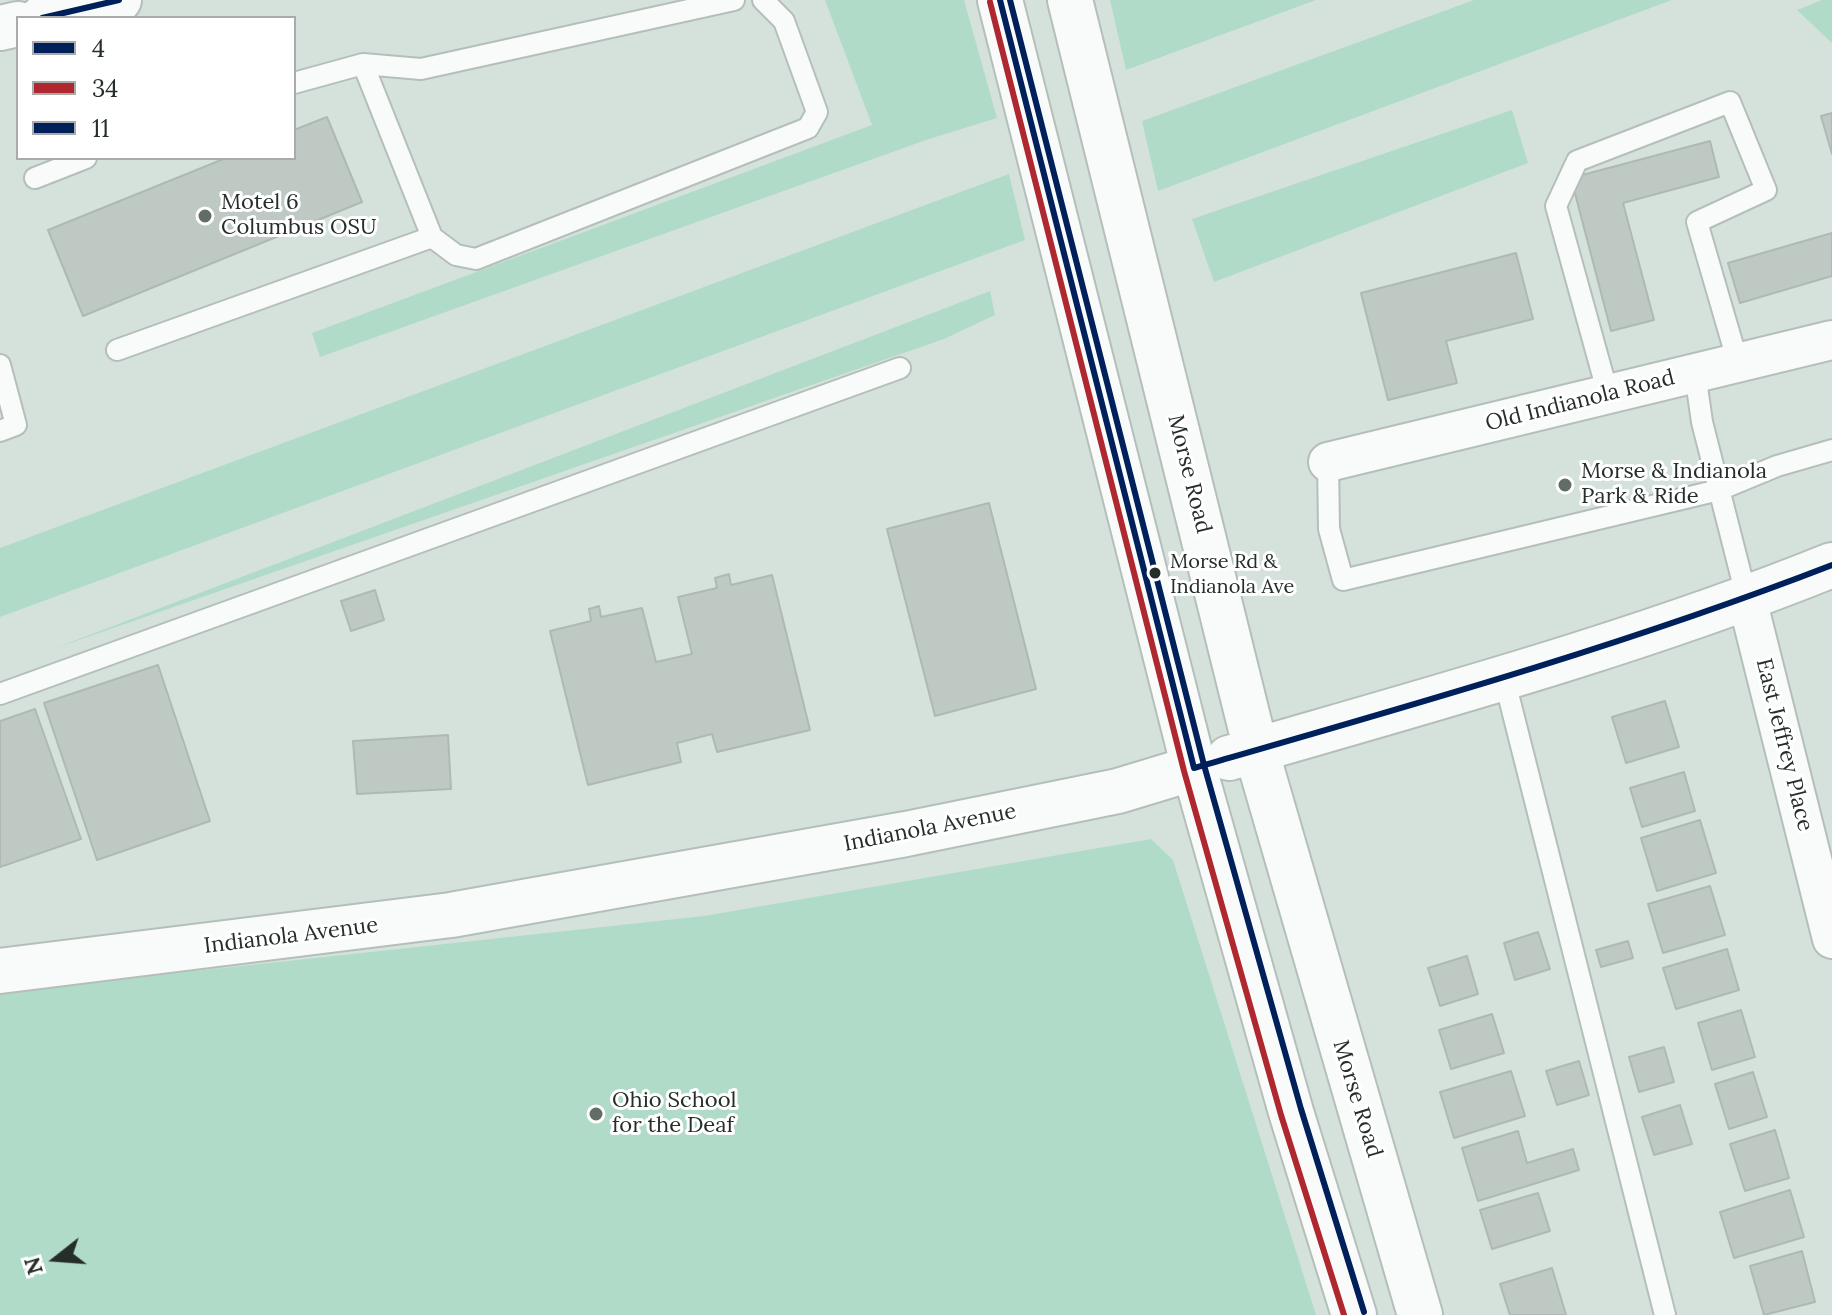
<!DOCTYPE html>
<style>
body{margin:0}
#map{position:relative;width:1832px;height:1315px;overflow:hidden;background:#d5e2dc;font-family:Lora,serif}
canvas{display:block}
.legend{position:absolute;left:16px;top:16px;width:280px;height:144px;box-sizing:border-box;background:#fff;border:2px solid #a8abaa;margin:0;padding:10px 14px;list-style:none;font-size:24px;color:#262e2a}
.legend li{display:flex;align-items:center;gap:16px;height:40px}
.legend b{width:40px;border:2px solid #a8abaa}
.north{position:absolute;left:16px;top:1219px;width:80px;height:80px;-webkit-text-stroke:6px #fff;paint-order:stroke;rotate:253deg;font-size:22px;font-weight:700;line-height:32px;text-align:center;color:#262e2a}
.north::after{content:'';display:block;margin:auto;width:28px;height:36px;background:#262e2a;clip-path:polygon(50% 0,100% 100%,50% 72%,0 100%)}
</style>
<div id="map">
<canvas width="1832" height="1315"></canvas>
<ul class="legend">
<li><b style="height:10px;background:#00205b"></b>4</li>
<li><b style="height:10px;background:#af272f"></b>34</li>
<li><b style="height:10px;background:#00205b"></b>11</li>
</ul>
<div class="north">N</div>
</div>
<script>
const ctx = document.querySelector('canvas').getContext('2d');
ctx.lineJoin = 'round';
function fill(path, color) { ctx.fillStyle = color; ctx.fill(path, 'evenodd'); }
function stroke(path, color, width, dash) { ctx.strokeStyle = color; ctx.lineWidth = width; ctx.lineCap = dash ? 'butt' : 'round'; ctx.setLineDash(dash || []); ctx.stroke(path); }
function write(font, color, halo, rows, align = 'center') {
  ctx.font = font + ' Lora,serif'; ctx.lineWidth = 6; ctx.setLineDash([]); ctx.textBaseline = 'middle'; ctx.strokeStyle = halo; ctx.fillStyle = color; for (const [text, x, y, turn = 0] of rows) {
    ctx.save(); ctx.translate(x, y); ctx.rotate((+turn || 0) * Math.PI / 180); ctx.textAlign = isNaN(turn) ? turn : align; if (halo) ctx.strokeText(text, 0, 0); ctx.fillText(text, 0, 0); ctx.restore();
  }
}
const green = new Path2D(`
 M825 0H964L997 118 926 140 320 357 312 333 872 125Z
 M1110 0H1316L1126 70Z
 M1474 0H1672L1158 191 1142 121Z
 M1822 0H1832V43L1797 10Z
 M1512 110 1528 163 1214 282 1192 219Z
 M1009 174 1025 240 0 617V548Z
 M990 291 995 315 944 339 53 649Z
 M1151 839 1173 860 1316 1315H0V992L704 916Z`);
const building = new Path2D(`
 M1832 113V154L1821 116Z
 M327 117 362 202 83 316 48 230 226 158H294V130Z
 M1710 141 1719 177 1623 203 1654 320 1611 331 1571 178Z
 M1832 233V276L1740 303 1728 263Z
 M1516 253 1533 319 1446 341 1457 383 1388 400 1361 293Z
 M989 503 1036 689 935 716 887 529Z
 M729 574 731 585 772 575 810 730 717 752 712 734 677 743 681 762 588 785 550 631 591 621 589 609 599 606 601 617 642 608 656 662 692 654 678 597 717 588 715 578Z
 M375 590 384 620 351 631 341 601Z
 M158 665 210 821 97 860 44 703Z
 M1665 701 1679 747 1626 763 1612 717Z
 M35 709 81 839 0 867V721Z
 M448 735 451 789 357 794 353 741Z
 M1684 772 1695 811 1642 827 1630 788Z
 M1700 820 1716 873 1657 891 1641 838Z
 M1710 886 1725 935 1663 953 1648 904Z
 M1538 932 1550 969 1515 980 1504 943Z
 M1628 941 1633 958 1601 967 1596 950Z
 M1727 949 1739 990 1676 1009 1663 968Z
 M1467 956 1478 994 1440 1006 1428 968Z
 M1741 1010 1755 1057 1712 1070 1698 1023Z
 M1492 1014 1504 1053 1451 1069 1439 1030Z
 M1664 1047 1674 1082 1639 1092 1629 1057Z
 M1579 1061 1589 1095 1557 1105 1546 1071Z
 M1511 1071 1525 1116 1454 1138 1440 1092Z
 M1753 1072 1767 1117 1729 1129 1715 1084Z
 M1680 1105 1692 1144 1654 1155 1642 1117Z
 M1775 1130 1789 1178 1745 1191 1730 1144Z
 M1518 1131 1527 1163 1573 1149 1579 1170 1478 1201 1462 1148Z
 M1790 1190 1804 1237 1734 1258 1720 1212Z
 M1538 1193 1550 1231 1492 1249 1480 1210Z
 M1802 1251 1815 1302 1764 1315 1750 1266Z
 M1552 1268 1566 1315H1510L1500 1284Z`);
const service = new Path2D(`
 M363 64 432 237 456 255 476 259 808 128 817 112 784 21 763 0
 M294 83 363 64 421 69 734 0
 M35 178 86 158
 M117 350 432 237
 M0 365 16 425 0 431
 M1695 373 1702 422 1747 599
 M1608 394 1556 206 1577 161 1730 102 1766 190 1697 222 1738 363
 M1328 462 1329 529 1343 580 1719 490 1777 466 1832 450
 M1504 678 1665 1315
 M0 694 900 368`);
const minor = new Path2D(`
 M1328 462 1832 340
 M1747 599 1832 939`);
const secondary = new Path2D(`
 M42 18 119 0
 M0 28 18 24
 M0 971 451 915 906 834 1118 791 1194 768`);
const primary = new Path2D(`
 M1000 0 1194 768 1291 1112 1354 1315
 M1070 0 1256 750 1420 1315
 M1229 758C1432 699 1636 644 1832 565`);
const bus1 = new Path2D(`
 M1000 0 1194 768C1409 706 1623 646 1832 565
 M42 18 119 0`);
const bus2 = new Path2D(`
 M990 2 1184 771 1281 1115 1344 1315`);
const bus3 = new Path2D(`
 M1010 0 1204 765 1301 1109 1364 1312`);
const markers = [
 [205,216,8,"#636d68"],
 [1565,485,8,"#636d68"],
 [1155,573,7,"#262e2a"],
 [596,1114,8,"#636d68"]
];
const busNames = [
 ["Morse Rd &",1170,562],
 ["Indianola Ave",1170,587]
];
const poiNames = [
 ["Motel 6",221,203],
 ["Columbus OSU",221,228],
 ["Morse & Indianola",1581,472],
 ["Park & Ride",1581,497],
 ["Ohio School",612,1101],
 ["for the Deaf",612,1126]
];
const streetNames = [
 ["Old Indianola Road",1580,401,-14],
 ["Morse Road",1189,474,76],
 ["East Jeffrey Place",1784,745,76],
 ["Indianola Avenue",930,828,-11],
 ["Indianola Avenue",291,936,-7],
 ["Morse Road",1357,1099,73]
];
fill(green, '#b1dbc9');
fill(building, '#bfc9c4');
stroke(building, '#afb9b4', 2);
stroke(service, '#b5bfba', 24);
stroke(minor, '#b5bfba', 42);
stroke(secondary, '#b5bfba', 48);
stroke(primary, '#b5bfba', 48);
stroke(service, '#f9fbfa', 20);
stroke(minor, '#f9fbfa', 38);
stroke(secondary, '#f9fbfa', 44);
stroke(primary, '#f9fbfa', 44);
stroke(bus1, '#00205b', 6);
stroke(bus2, '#af272f', 6);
stroke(bus3, '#00205b', 6);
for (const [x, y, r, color] of markers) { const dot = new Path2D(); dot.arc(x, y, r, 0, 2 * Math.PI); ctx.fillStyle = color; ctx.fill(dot); stroke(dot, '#fff', 3); }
write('20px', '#262e2a', '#fff', busNames, 'left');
write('22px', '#262e2a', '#fff', poiNames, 'left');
write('22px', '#262e2a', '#fff', streetNames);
</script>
